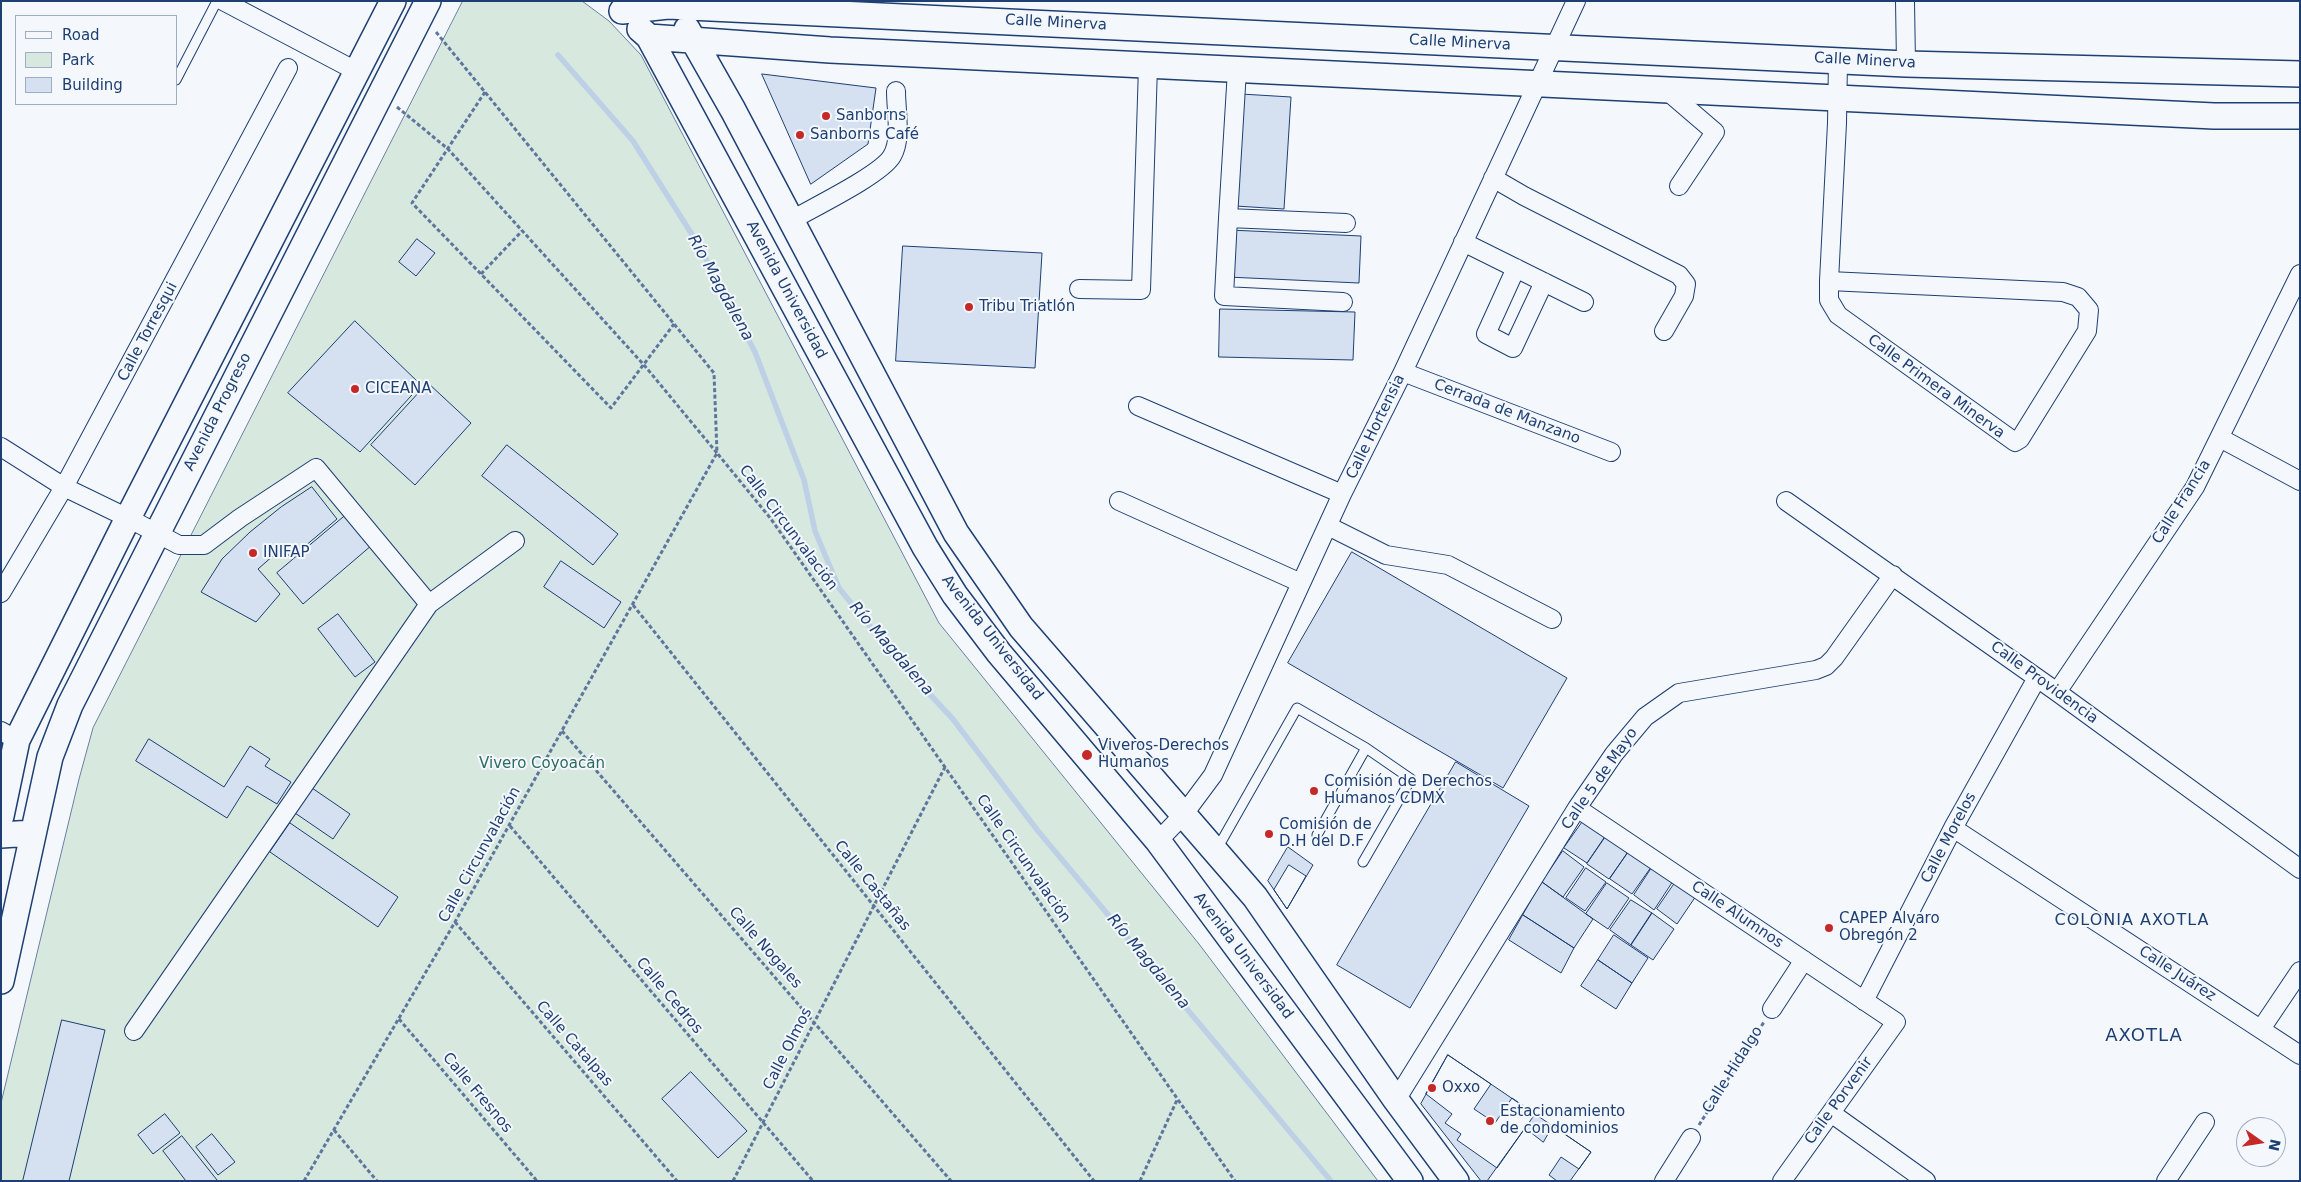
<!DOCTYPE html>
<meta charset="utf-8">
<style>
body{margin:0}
#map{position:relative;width:2301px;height:1182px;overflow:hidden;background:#f4f7fb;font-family:"DejaVu Sans",sans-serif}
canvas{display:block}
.frame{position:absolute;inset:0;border:2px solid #1d3f73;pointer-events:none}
.legend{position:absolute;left:15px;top:15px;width:162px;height:90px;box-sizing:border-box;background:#f4f7fb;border:1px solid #9eadc5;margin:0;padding:6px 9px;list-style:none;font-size:15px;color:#1d3f73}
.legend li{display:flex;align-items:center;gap:10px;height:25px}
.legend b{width:25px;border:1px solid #9eadc5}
.north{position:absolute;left:2236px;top:1117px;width:50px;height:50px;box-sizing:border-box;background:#f4f7fb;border:1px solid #9eadc5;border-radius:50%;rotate:103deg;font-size:14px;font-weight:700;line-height:20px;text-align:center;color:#1d3f73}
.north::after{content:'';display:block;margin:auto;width:18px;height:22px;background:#c62828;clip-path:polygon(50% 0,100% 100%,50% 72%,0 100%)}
</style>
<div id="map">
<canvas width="2301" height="1182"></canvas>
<div class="frame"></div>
<ul class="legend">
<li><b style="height:6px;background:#f4f7fb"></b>Road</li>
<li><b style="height:14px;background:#d7e8df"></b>Park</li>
<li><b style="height:14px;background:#d5e0f0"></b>Building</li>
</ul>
<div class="north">N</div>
</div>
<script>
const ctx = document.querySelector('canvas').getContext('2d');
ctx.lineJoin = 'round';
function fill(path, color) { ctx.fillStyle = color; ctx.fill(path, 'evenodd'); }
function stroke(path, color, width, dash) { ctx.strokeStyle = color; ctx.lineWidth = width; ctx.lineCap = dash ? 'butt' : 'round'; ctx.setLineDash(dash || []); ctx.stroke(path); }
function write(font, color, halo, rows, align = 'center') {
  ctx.font = font + ' "DejaVu Sans",sans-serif'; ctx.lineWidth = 4; ctx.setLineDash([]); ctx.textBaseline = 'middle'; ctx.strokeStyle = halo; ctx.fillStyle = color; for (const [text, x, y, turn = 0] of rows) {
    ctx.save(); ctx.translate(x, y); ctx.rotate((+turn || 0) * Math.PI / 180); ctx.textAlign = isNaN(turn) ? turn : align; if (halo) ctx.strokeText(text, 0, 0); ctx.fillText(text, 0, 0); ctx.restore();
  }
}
const green = new Path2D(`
 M463 1H582L609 21 641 55 939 623 1199 944 1378 1181H1V1103L79 779 93 728Z`);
const stream = new Path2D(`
 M558 55 633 141 698 244 755 352 804 480 815 531 839 588 893 655 952 718 1038 831 1331 1181`);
const building = new Path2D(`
 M762 74 876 88 868 144 811 184Z
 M1241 94 1291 97 1284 209 1235 206Z
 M1229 230 1361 236 1359 283 1227 277Z
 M417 239 435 253 416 276 399 262Z
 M903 246 1042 253 1035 368 896 361Z
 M1220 309 1355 312 1353 360 1219 357Z
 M355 321 421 385 360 452 288 393Z
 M428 383 471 423 415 485 371 445Z
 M507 445 618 534 593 565 482 476Z
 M312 487 337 519 291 558 282 548 258 569 280 594 256 622 201 592 222 559 250 532 281 507Z
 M346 515 372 545 303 604 277 573Z
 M1352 552 1567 678 1503 788 1288 663Z
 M561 561 621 602 604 628 544 587Z
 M338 614 375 662 355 677 318 629Z
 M149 739 224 787 250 746 270 759 265 766 291 782 277 804 247 786 227 818 136 761Z
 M1456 762 1529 806 1410 1008 1337 965Z
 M312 788 350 814 333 839 295 813Z
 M1586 817 1608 832 1587 863 1564 848Z
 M290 823 398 897 378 927 270 852Z
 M1609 832 1631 848 1609 879 1587 864Z
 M1288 847 1313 865 1287 909 1268 881Z
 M1631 848 1654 863 1632 894 1610 879Z
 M1563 851 1584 867 1563 897 1542 882Z
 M1655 863 1675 878 1654 910 1634 895Z
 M1289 865 1306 876 1287 909 1274 890Z
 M1586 868 1606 882 1585 911 1566 898Z
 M1677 880 1698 893 1677 924 1657 909Z
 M1542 882 1593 919 1574 948 1523 915Z
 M1607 883 1629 898 1608 929 1586 914Z
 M1631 900 1652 913 1631 945 1610 930Z
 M1652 913 1674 929 1653 960 1631 945Z
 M1523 915 1574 948 1561 973 1509 940Z
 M1614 935 1648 958 1632 983 1598 960Z
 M1598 960 1632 983 1616 1009 1581 986Z
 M62 1020 105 1030 69 1181H23Z
 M1448 1055 1591 1152 1570 1181H1481L1421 1104Z
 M1448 1055 1491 1084 1474 1109 1495 1123 1512 1098 1535 1114 1497 1168 1457 1140 1461 1134 1445 1123 1452 1114 1426 1094Z
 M691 1072 747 1131 718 1158 662 1099Z
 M165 1114 180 1133 153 1154 138 1135Z
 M1553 1126 1591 1152 1579 1169 1561 1157 1549 1175 1557 1181H1487L1525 1128 1543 1142Z
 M212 1134 235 1162 218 1175 196 1147Z
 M182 1136 217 1180 216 1181H186L163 1151Z`);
const path = new Path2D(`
 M485 92 412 203 611 408 674 324
 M397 107 448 149 644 365 717 453 714 373 436 32
 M481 274 522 231
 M633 605 1094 1181
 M562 731 951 1181
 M510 826 813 1181
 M455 922 677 1181
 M399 1019 537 1181
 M1699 1125 1764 1022
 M334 1130 377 1181
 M304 1181 455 922 717 453 771 519 1235 1181
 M733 1181 945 767
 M1140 1181 1177 1100`);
const lane = new Path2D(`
 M176 80 217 1
 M1317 835 1366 748
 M1217 849 1297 708 1366 748 1411 779 1363 862`);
const street = new Path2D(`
 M223 1 358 72
 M1905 1 1906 64
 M1237 70 1228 218 1346 223
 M1666 90 1715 132 1679 186
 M1493 178 1524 196 1679 275 1686 284 1684 296 1664 331
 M1228 218 1224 296 1343 302
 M790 221C812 208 881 175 892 156 902 139 896 111 896 91
 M1463 242 1584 302
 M1516 268 1486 334 1513 348 1544 282
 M1829 281 2063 292 2078 297 2089 310 2087 331 2020 439 2015 442 1838 315 1829 300V281L1837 123 1838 60
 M1079 289 1141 290 1148 66
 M1403 372 1611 452
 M1138 406 1342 494
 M2220 438 2300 481
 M1 447 64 487 128 518 179 545H204L240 518 316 468 429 604
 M1119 501 1301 583
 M1786 501 2057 692 2300 869
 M1328 526 1386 555 1448 565 1552 619
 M1 593 64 487 288 68
 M2057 692 2195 487 2300 274
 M1 731 17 740
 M1577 808 1896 1022 1782 1181
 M1953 828 2300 1055
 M1158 841 1184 814 1213 775 1342 494 1403 372 1576 1
 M1864 1001 1953 828 2037 678
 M1772 1009 1804 960
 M2261 1029 2300 971
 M134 1031 429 604 515 541
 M1396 1100 1577 808 1614 754 1645 717 1679 693 1816 670 1826 666 1834 658 1893 575
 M1831 1113 1926 1181
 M1664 1181 1691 1138
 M2166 1181 2205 1122`);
const secondary = new Path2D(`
 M622 11 668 6 1906 64 2300 74
 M640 29 649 37 925 547 955 595 999 653 1158 841 1410 1181
 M687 29 733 110 956 533 1021 627 1255 897 1396 1100 1456 1181
 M649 37 830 50 2214 116H2300
 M1 816 17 740 128 518 393 1
 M1 835 33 833
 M1 981 50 757 70 705 428 1`);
const markers = [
 [826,116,5,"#c62828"],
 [800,135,5,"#c62828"],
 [969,307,5,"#c62828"],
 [355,389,5,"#c62828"],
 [253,553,5,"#c62828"],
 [1087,755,6,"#c62828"],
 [1314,791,5,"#c62828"],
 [1269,834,5,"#c62828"],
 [1829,928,5,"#c62828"],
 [1432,1088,5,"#c62828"],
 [1490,1121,5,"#c62828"]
];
const streetNames = [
 ["Calle Minerva",1056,23,3],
 ["Calle Minerva",1460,43,3],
 ["Calle Minerva",1865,61,3],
 ["Avenida Universidad",786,290,62],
 ["Calle Torresqui",148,332,-62],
 ["Calle Primera Minerva",1936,387,36],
 ["Avenida Progreso",218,412,-63],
 ["Cerrada de Manzano",1507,412,21],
 ["Calle Hortensia",1376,427,-64],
 ["Calle Francia",2182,502,-58],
 ["Calle Circunvalación",788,528,53],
 ["Avenida Universidad",992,638,52],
 ["Calle Providencia",2044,683,36],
 ["Calle 5 de Mayo",1600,779,-55],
 ["Calle Morelos",1949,838,-62],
 ["Calle Circunvalación",480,855,-61],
 ["Calle Circunvalación",1023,859,55],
 ["Calle Castañas",872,886,51],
 ["Calle Alumnos",1737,915,34],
 ["Calle Nogales",765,948,49],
 ["Avenida Universidad",1243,956,53],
 ["Calle Juárez",2177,974,33],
 ["Calle Cedros",669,996,50],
 ["Calle Catalpas",574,1044,49],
 ["Calle Olmos",788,1049,-63],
 ["Calle Hidalgo",1733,1070,-58],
 ["Calle Fresnos",477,1093,50],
 ["Calle Porvenir",1839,1101,-54]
];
const poiNames = [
 ["Sanborns",836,116],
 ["Sanborns Café",810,135],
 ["Tribu Triatlón",979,307],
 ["CICEANA",365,389],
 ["INIFAP",263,553],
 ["Viveros-Derechos",1098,746],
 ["Humanos",1098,763],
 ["Comisión de Derechos",1324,782],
 ["Humanos CDMX",1324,799],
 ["Comisión de",1279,825],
 ["D.H del D.F",1279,842],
 ["CAPEP Alvaro",1839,919],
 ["Obregón 2",1839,936],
 ["Oxxo",1442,1088],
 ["Estacionamiento",1500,1112],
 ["de condominios",1500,1129]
];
const parkNames = [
 ["Vivero Coyoacán",542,764]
];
const waterNames = [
 ["Río Magdalena",720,288,61],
 ["Río Magdalena",891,649,49],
 ["Río Magdalena",1148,962,50]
];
const neighbourhoodNames = [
 ["COLONIA AXOTLA",2132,921]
];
const quarterNames = [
 ["AXOTLA",2144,1036]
];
fill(green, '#d7e8df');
stroke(green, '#687fa3', 1);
stroke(stream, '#bed0e5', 5.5);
fill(building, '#d5e0f0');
stroke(building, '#1d3f73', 1);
stroke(lane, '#1d3f73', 11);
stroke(street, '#1d3f73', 20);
stroke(secondary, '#1d3f73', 28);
stroke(path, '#5e769c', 3, [4, 2.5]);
stroke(lane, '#f4f7fb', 9);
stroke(street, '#f4f7fb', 18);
stroke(secondary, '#f4f7fb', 25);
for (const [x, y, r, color] of markers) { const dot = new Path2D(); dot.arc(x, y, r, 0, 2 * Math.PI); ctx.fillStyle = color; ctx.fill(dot); stroke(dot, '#f4f7fb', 2); }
write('15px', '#1d3f73', '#f4f7fb', streetNames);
write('15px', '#1d3f73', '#f4f7fb', poiNames, 'left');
write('15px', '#2c6c60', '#f4f7fb', parkNames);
write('italic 16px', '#1d3f73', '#f4f7fb', waterNames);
ctx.letterSpacing = '1px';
write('16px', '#1d3f73', '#f4f7fb', neighbourhoodNames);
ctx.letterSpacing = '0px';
ctx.letterSpacing = '1px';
write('18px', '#1d3f73', '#f4f7fb', quarterNames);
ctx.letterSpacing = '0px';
</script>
